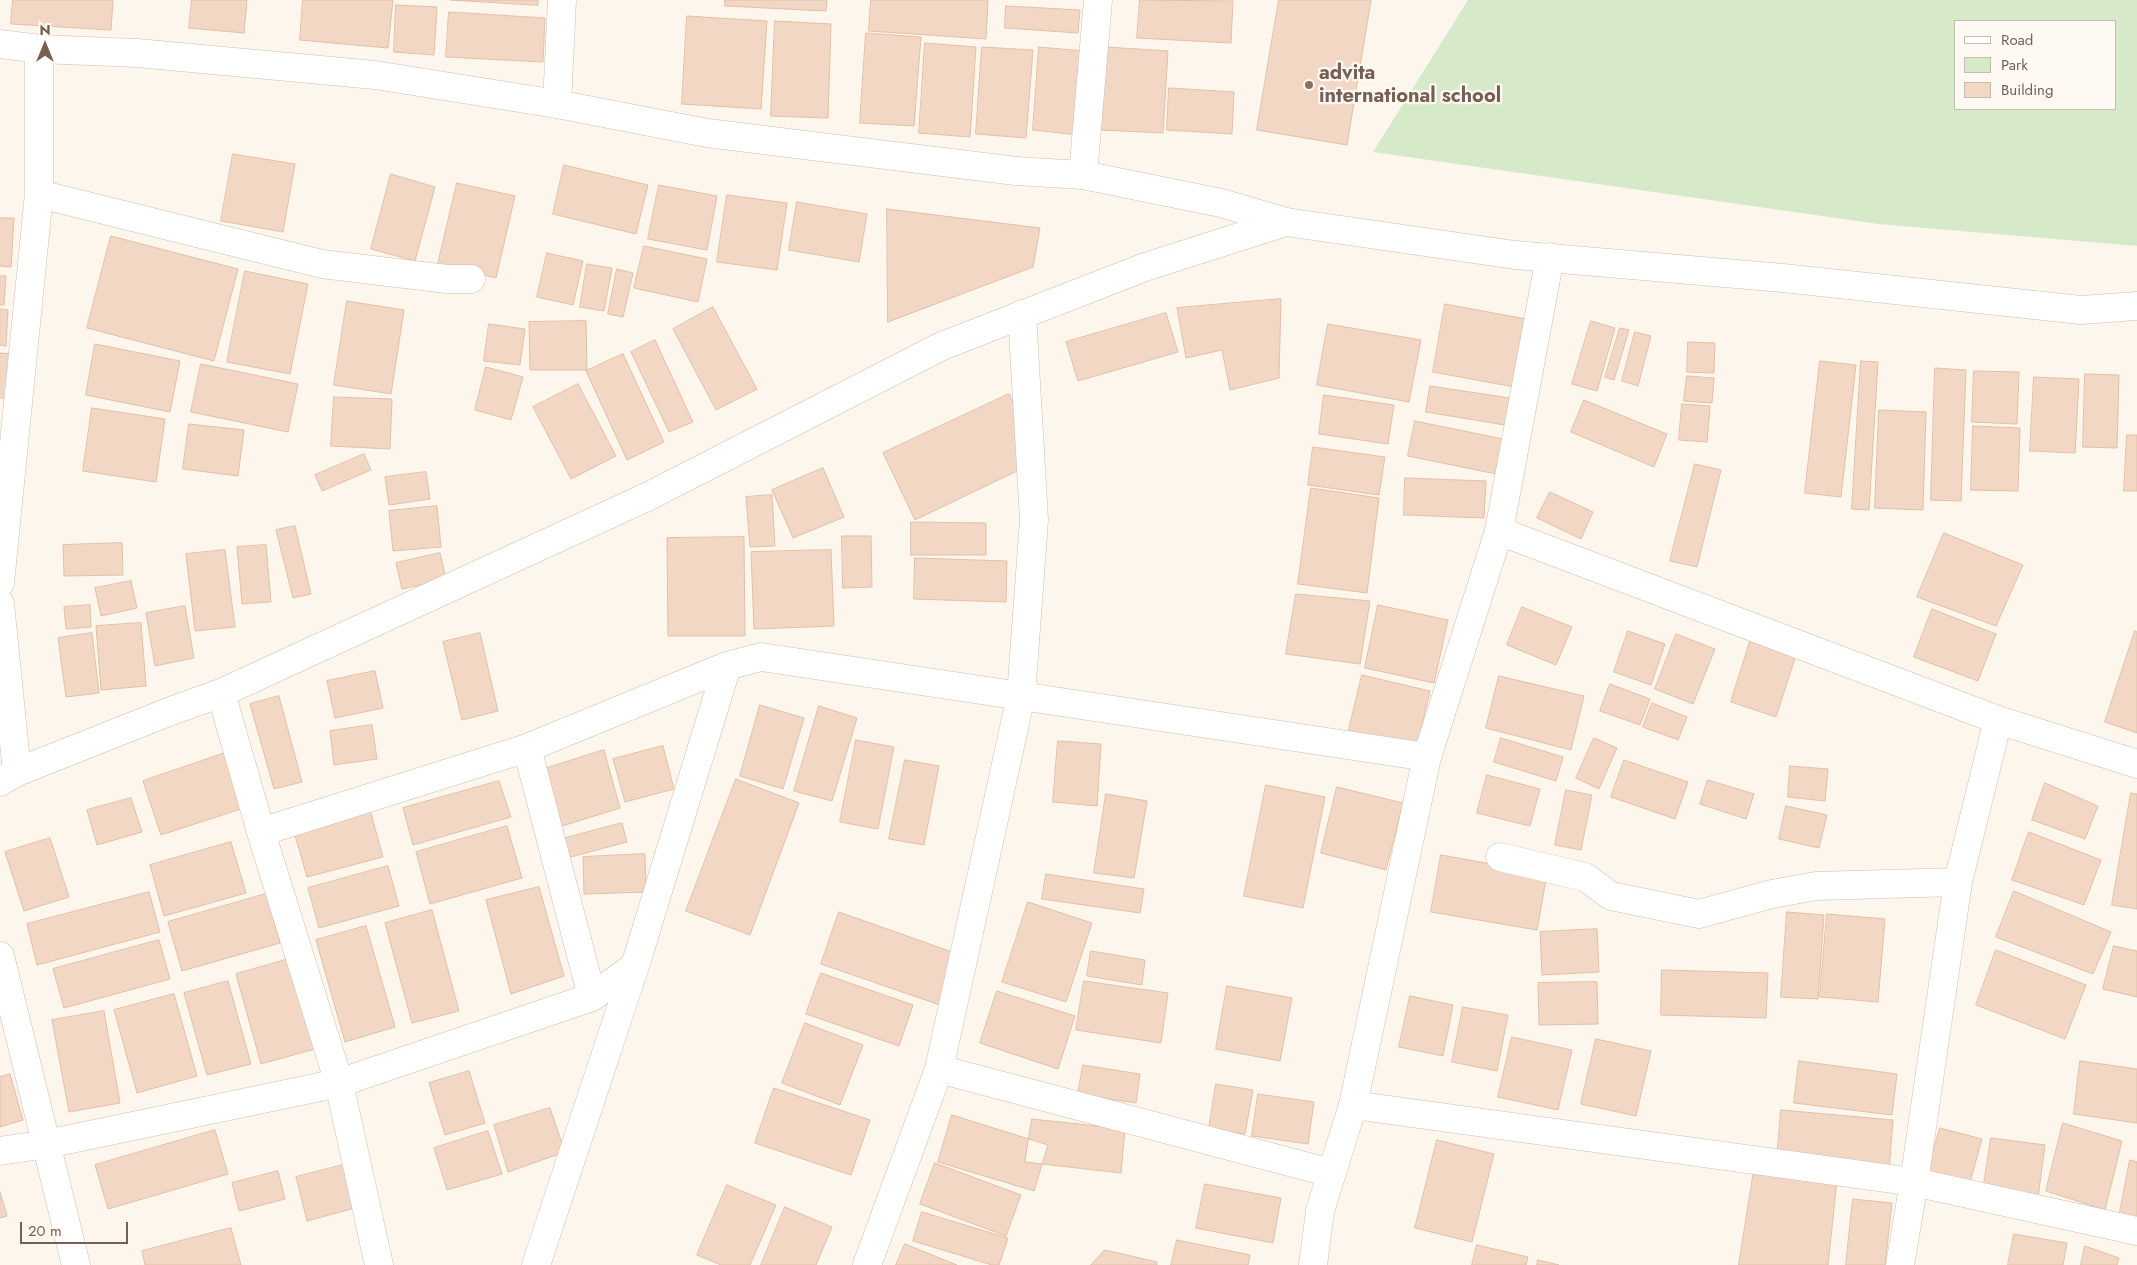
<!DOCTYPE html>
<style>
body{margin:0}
#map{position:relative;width:2137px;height:1265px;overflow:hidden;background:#fcf6ec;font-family:Jost,sans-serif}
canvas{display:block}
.legend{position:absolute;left:1954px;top:20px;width:162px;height:90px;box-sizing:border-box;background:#fefaf3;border:1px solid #c8bcb1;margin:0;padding:6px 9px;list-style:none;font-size:15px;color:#785e4f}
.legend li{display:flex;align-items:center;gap:10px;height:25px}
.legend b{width:25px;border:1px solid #c8bcb1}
.north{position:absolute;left:20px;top:20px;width:50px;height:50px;-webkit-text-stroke:4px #fefaf3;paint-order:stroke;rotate:0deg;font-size:14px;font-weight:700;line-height:20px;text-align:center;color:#785e4f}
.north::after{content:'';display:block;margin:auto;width:18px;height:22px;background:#785e4f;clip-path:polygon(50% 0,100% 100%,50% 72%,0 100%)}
.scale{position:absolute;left:20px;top:1222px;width:108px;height:22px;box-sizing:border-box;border:2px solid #785e4f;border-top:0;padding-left:6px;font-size:15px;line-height:18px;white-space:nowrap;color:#785e4f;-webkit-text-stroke:4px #fefaf3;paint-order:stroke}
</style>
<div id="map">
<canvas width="2137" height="1265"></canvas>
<ul class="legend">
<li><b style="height:6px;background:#fff"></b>Road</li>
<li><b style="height:14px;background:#d6eaca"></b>Park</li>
<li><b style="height:14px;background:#f1d7c4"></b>Building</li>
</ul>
<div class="north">N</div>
<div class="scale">20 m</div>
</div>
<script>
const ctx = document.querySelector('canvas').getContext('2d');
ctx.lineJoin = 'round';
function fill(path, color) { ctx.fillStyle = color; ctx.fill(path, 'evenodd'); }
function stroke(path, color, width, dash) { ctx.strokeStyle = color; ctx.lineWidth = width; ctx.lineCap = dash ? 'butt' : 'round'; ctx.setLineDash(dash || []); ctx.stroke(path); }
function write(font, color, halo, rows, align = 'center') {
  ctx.font = font + ' Jost,sans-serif'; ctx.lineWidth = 4.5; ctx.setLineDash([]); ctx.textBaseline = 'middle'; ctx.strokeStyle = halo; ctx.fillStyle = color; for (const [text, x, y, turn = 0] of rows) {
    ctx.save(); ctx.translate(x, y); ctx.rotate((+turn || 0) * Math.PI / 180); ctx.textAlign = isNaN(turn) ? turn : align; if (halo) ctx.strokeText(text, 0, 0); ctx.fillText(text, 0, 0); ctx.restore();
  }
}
const green = new Path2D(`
 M1468 0H2137V246L1878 224 1373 152ZM1956 21H2116V109H1956Z`);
const building = new Path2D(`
 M13 0H113L111 30 11 24Z
 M192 0H247L244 33 189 28Z
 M303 0H393L388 48 300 40Z
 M451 0H538V5Z
 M725 0H827L826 11 725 6Z
 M871 0H988L986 39 869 31Z
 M1140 0 1233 1 1231 43 1137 38Z
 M1279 0H1371L1347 145 1257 130Z
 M396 5 437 7 434 55 394 52Z
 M1006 6 1080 10 1078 33 1005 28Z
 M449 12 545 18 543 62 446 57Z
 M687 16 767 21 761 109 682 104Z
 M775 21 831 24 828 118 771 116Z
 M866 33 921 37 914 126 860 123Z
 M925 43 976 47 970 137 919 133Z
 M982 47 1033 50 1026 138 976 134Z
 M1039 47 1084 51 1078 135 1033 130Z
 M1106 47 1168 51 1163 133 1101 130Z
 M1169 88 1234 92 1232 134 1167 130Z
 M233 154 295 164 283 232 221 221Z
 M564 165 648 185 636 234 553 214Z
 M391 174 435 187 415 261 371 249Z
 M457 183 515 196 496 278 438 264Z
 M659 185 717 196 707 250 648 239Z
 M727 195 787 203 777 270 717 262Z
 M797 202 867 214 859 262 789 250Z
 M887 209 1040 228 1033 267 888 322Z
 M0 218H14L11 267 0 266Z
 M111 236 238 269 214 361 87 328Z
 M644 246 707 259 698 302 634 288Z
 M547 253 583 261 573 305 537 297Z
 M587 264 612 268 604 311 580 307Z
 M617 269 633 273 623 317 608 314Z
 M245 271 308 284 290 374 227 362Z
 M0 276H6L4 305H0Z
 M1281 299 1279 378 1230 390 1222 350 1186 358 1177 308Z
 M347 301 404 310 391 394 334 385Z
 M1445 304 1537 321 1525 389 1433 372Z
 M713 307 757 389 716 410 673 329Z
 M0 309 8 310 6 346 0 345Z
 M1166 313 1178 352 1078 381 1066 342Z
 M586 321 587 370H530L529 322Z
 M1591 321 1615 328 1597 391 1572 384Z
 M489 324 525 329 520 365 484 361Z
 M1328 324 1421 340 1409 402 1317 385Z
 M1620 328 1629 330 1614 380 1605 377Z
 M1635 332 1651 336 1638 386 1622 381Z
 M655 340 693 422 669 432 631 352Z
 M1688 342 1715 343 1714 373 1687 372Z
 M95 344 180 361 170 412 86 395Z
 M0 353 16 354 13 399 0 398Z
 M623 354 664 442 627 460 586 371Z
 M1820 361 1856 365 1841 497 1805 493Z
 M1861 361 1878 362 1869 510 1852 509Z
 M201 364 298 384 288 432 191 412Z
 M486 367 523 377 511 420 475 410Z
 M1935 368 1966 370 1961 501 1931 500Z
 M1974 371 2019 372 2017 424 1972 422Z
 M2085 374 2119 375 2117 448 2083 447Z
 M1687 376 1714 378 1712 403 1684 401Z
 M2034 377 2079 379 2075 453 2030 451Z
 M578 384 616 456 571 479 533 407Z
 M1430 386 1510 398 1505 425 1426 412Z
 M1009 394 1040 460 915 520 883 453Z
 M1324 395 1394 405 1388 444 1319 434Z
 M334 397 392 399 390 449 331 446Z
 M1584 400 1667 434 1654 467 1571 432Z
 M1682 404 1710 406 1707 442 1679 440Z
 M92 408 165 419 156 482 83 471Z
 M1879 410 1926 412 1923 510 1875 508Z
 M1415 421 1508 440 1501 475 1408 456Z
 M189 424 244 430 238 476 183 469Z
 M1973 426 2020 428 2018 491 1971 490Z
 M2127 435H2137V491H2124Z
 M1313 447 1385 457 1379 495 1308 485Z
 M364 454 371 470 322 491 315 475Z
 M1695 464 1721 470 1697 567 1670 561Z
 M823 468 844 517 793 538 772 490Z
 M426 472 430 499 389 505 385 477Z
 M1405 478 1486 481 1484 518 1404 515Z
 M1311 488 1379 498 1367 593 1298 584Z
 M1550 492 1593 512 1581 539 1537 518Z
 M772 495 775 546 750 547 746 497Z
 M437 506 441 547 393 551 389 511Z
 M911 522 986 523V555H911Z
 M295 526 311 594 293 598 276 530Z
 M1944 533 2023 565 1996 626 1917 597Z
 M842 536H871L872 587 843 588Z
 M744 537 745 636H668L667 538Z
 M122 543 123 575 64 576 63 545Z
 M266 545 271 602 242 604 237 547Z
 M225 550 235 627 195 631 186 554Z
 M831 550 834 626 754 629 751 552Z
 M440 553 446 579 402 589 396 563Z
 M915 558 1007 561 1006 602 914 599Z
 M131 581 137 608 101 616 95 588Z
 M1296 594 1370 601 1360 664 1286 654Z
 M90 605 91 627 66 629 64 607Z
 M1378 605 1448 620 1434 683 1365 668Z
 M185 606 194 658 155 666 146 613Z
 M1522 607 1572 627 1556 665 1507 645Z
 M1932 609 1996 634 1978 681 1914 657Z
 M141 623 146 686 101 690 96 626Z
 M1628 631 1665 644 1651 685 1614 672Z
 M2135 631 2137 632V733L2105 722Z
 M92 633 99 693 66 697 58 638Z
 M480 633 498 711 462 720 443 642Z
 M1676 634 1715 649 1693 704 1655 689Z
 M1751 638 1797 652 1776 717 1731 702Z
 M375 671 383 708 335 718 327 681Z
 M1362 675 1430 691 1416 750 1348 734Z
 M1499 676 1584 696 1571 750 1486 728Z
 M1610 684 1650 699 1640 725 1600 711Z
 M279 696 302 782 274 789 250 704Z
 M1652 703 1687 717 1678 740 1643 727Z
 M760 705 804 718 783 789 740 776Z
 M819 706 857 718 832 801 794 791Z
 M372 725 377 759 334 765 330 731Z
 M1501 738 1563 757 1556 781 1494 762Z
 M1594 738 1617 748 1599 789 1576 778Z
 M856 740 894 747 878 829 840 822Z
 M1058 741 1101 744 1097 806 1053 802Z
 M663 746 674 789 625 802 613 759Z
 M604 750 620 808 559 827 544 769Z
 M225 753 244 808 161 835 143 781Z
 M905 760 939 766 924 845 889 839Z
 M1624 760 1688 782 1675 819 1611 797Z
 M1790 766 1828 769 1825 801 1788 797Z
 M1487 775 1540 789 1530 826 1477 813Z
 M736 779 799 803 750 935 686 911Z
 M1708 780 1754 794 1746 819 1700 804Z
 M499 781 511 817 413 845 403 808Z
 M2045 783 2098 806 2085 839 2032 820Z
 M1266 785 1325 797 1303 908 1244 896Z
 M1337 787 1403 803 1386 870 1321 853Z
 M1566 790 1592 795 1581 850 1555 845Z
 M2131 793 2137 794V909L2112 905Z
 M1106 794 1147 801 1134 878 1094 873Z
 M131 798 142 832 97 845 87 810Z
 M1786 806 1827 815 1819 848 1779 839Z
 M370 810 383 857 307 877 294 832Z
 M622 823 627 842 567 858 562 839Z
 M507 826 522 878 430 904 416 852Z
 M2029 832 2101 860 2084 905 2012 880Z
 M50 838 69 897 24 911 5 852Z
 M231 842 246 893 164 916 150 865Z
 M645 854 646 892 584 894 583 857Z
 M1441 855 1547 874 1537 930 1431 912Z
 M388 866 399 906 319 928 308 888Z
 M1046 874 1144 889 1140 913 1042 899Z
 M539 887 564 976 511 994 486 900Z
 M2014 891 2111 932 2093 974 1996 937Z
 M149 892 160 932 37 965 27 924Z
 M266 894 280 943 182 971 168 922Z
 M1028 902 1092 923 1066 1002 1002 982Z
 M432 910 459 1011 412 1023 385 923Z
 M839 912 958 954 940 1005 821 964Z
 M1787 912 1824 915 1818 999 1781 997Z
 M1827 914 1885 919 1878 1002 1820 997Z
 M366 926 395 1027 345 1042 316 940Z
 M1597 929 1599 972 1542 975 1540 932Z
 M159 940 170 979 64 1008 53 969Z
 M2114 946 2137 951V997L2103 989Z
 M1996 950 2086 985 2065 1039 1976 1005Z
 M1091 951 1145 960 1142 985 1087 976Z
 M289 959 315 1049 261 1064 236 974Z
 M1662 970 1768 973 1766 1018 1661 1015Z
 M821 973 913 1005 899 1046 806 1014Z
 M228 981 251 1064 207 1075 184 993Z
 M1084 981 1168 993 1161 1043 1076 1030Z
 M1597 982 1598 1024 1539 1025 1538 983Z
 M1227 986 1292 998 1280 1061 1216 1049Z
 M997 991 1075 1016 1058 1069 980 1043Z
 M174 994 197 1076 137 1093 114 1010Z
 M1410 996 1453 1005 1443 1056 1399 1047Z
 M1463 1007 1508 1015 1497 1071 1452 1062Z
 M104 1011 120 1103 69 1112 52 1020Z
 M805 1023 863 1045 840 1105 782 1083Z
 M1512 1037 1572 1050 1558 1110 1498 1097Z
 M1596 1039 1651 1051 1636 1116 1581 1104Z
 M1799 1061 1897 1074 1892 1115 1794 1103Z
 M2080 1061 2137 1069V1123L2074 1114Z
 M1083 1065 1140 1074 1136 1103 1078 1094Z
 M469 1071 485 1123 445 1135 429 1083Z
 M10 1074 23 1120 0 1127V1077Z
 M1216 1084 1253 1090 1245 1134 1209 1128Z
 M774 1088 870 1120 851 1175 755 1143Z
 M1258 1094 1314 1102 1308 1144 1252 1136Z
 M550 1108 565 1152 508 1172 494 1125Z
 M1781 1110 1893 1120 1889 1170 1777 1160Z
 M952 1115 1048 1145 1034 1191 938 1162Z
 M1032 1119 1125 1129 1121 1173 1025 1162Z
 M2063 1123 2122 1141 2105 1210 2046 1191Z
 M1940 1128 1982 1139 1969 1186 1927 1174Z
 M215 1130 228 1174 108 1209 95 1165Z
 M488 1131 502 1174 447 1190 434 1148Z
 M1991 1138 2045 1145 2038 1198 1983 1190Z
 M1437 1140 1494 1154 1472 1242 1415 1228Z
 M2130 1160 2137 1162V1220L2119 1217Z
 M935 1163 1021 1195 1006 1236 920 1204Z
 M343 1165 355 1208 307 1221 296 1177Z
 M1754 1170 1837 1180 1828 1265H1739Z
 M278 1171 285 1199 239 1211 232 1183Z
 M1205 1184 1281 1198 1273 1243 1196 1228Z
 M727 1185 776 1205 750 1265H721L697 1255Z
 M0 1192 7 1216 0 1218Z
 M1853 1199 1892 1203 1885 1265H1846Z
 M785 1207 832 1227 816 1265H761Z
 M922 1212 1008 1238 999 1265H992L913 1241Z
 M231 1228 241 1265H145L142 1251Z
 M2014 1234 2067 1243 2063 1265H2008Z
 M1177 1240 1250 1255 1248 1265H1171Z
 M905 1244 957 1265H896Z
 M1477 1245 1528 1257 1526 1265H1472Z
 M2085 1246 2119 1258 2117 1265H2081Z
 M1105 1250 1157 1262V1265H1091Z
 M1538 1260 1559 1265H1537Z`);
const minor = new Path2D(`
 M557 104 562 0
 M1083 175 1098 0
 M39 194 322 264 447 279H471
 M1550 257 1499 531 1998 720 2137 764
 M0 583 39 194V49
 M0 604 17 772
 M221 693 261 832 339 1083 379 1265
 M1998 720 1958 882 1914 1182 2137 1231
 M527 748 592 997
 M0 782 17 772 171 711 221 693 649 496 942 346 1145 267 1286 222
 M261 832 527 748 727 666
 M1500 857 1585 877 1611 896 1699 914 1772 894 1816 886 1958 882
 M0 956 76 1265
 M939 1069 1021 696 1034 520 1022 314
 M1353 1105 1427 757 1499 531
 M0 1151 47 1144 339 1083 592 997 635 966
 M536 1265 635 966 727 666 761 657 1427 757
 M867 1265 939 1069 1331 1173
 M1313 1265 1320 1211 1353 1105 1914 1182 1900 1265`);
const tertiary = new Path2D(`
 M0 44 39 49 137 53 375 75 557 104 707 133 1016 171 1083 175 1221 203 1286 222 1515 255 1783 278 2081 310 2137 306`);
const markers = [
 [1309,85,5,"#8d6e63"]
];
const educationNames = [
 ["advita",1319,74],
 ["international school",1319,97]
];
fill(green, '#d6eaca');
fill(building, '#f1d7c4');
stroke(building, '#e3bfa5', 1);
stroke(minor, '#cfbfb1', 29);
stroke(tertiary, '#cfbfb1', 29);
stroke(minor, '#fff', 28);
stroke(tertiary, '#fff', 28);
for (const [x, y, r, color] of markers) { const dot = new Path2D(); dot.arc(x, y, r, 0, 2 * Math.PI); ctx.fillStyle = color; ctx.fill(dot); stroke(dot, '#fefaf3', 2); }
write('bold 20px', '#785e54', '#fefaf3', educationNames, 'left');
</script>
